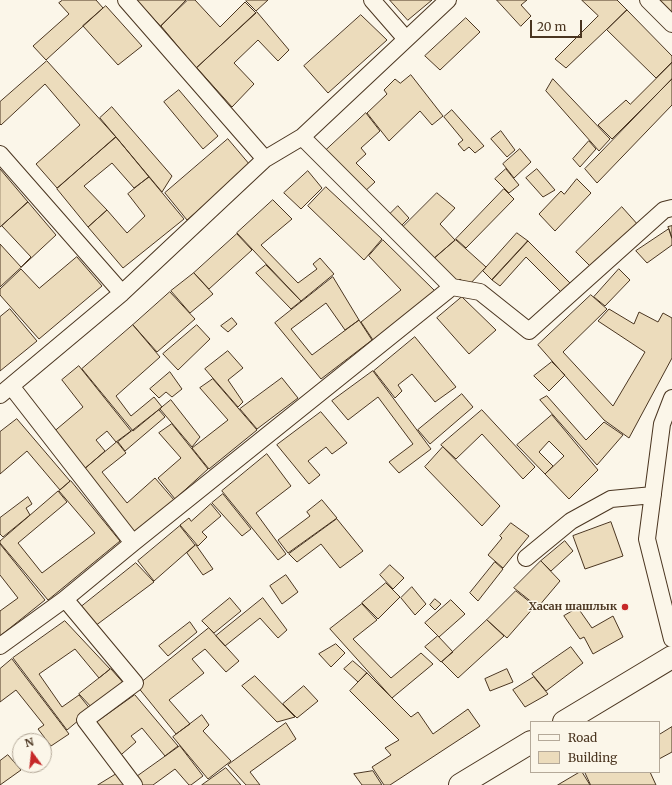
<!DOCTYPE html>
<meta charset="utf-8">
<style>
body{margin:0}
#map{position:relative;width:672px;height:785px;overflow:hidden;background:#fbf6e9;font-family:Merriweather,serif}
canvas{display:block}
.legend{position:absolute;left:530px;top:721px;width:130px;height:52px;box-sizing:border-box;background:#fbf6e9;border:1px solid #b4a999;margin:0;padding:5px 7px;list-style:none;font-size:12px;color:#4a3520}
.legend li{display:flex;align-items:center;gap:8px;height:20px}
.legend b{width:20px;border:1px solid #b4a999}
.north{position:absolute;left:12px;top:733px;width:40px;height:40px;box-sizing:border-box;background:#fbf6e9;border:1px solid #b4a999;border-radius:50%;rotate:345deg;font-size:11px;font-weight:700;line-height:16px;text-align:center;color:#4a3520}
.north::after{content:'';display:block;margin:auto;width:14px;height:18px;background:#c62828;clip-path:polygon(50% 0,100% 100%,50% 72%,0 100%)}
.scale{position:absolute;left:530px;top:20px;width:52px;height:18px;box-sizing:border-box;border:2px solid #4a3520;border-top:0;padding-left:5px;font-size:12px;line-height:14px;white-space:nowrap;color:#4a3520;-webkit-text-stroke:3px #fbf6e9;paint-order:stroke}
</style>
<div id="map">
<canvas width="672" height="785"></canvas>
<ul class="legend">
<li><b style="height:5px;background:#fbf6e9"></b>Road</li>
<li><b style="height:11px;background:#ecdcbc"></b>Building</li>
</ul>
<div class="north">N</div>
<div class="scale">20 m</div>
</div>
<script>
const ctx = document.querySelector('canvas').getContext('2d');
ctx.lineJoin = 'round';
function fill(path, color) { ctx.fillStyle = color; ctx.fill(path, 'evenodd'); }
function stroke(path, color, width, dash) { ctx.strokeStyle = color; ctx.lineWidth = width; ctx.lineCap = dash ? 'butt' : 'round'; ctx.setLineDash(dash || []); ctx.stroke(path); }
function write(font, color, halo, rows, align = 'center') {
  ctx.font = font + ' Merriweather,serif'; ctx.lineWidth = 3; ctx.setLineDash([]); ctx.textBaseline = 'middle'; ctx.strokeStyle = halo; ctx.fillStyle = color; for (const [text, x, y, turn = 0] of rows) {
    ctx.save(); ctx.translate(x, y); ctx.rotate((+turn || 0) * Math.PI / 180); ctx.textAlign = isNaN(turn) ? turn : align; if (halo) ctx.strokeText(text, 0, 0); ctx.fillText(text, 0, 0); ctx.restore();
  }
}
const building = new Path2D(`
 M63 0H96L103 8 46 60 33 46 69 14 59 3Z
 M137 0H186L161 26Z
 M188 0H195L220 27 245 2 256 13 196 68 161 26Z
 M247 0H268L256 11 246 1Z
 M390 0H432L408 20Z
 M497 0H527L521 5 531 16 521 26Z
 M582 0H617L627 10 566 68 555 59 598 16Z
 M656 0H672V13Z
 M106 6 142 46 118 65 83 26Z
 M627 10 672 56V62L656 78 607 30Z
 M257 12 289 50 278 61 258 40 234 63 254 84 232 107 197 68Z
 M361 15 387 40 328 93 304 66Z
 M466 18 480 32 440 70 425 56Z
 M47 61 116 137 57 188 36 164 80 125 45 84 1 125 0 124V102Z
 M672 63V79L612 139 598 125 626 100 630 104Z
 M411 75 443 116 432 125 420 111 389 141 367 113 387 94 384 90 395 79 400 83Z
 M553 79 610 139 599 151 546 91Z
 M672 79V105L597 183 585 169Z
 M179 90 218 136 203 149 164 102Z
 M112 107 172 176 162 192 100 118Z
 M452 110 484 146 475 153 469 147 464 151 458 144 463 140 444 117Z
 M366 113 380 131 361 148 366 154 356 163 375 182 363 193 323 153Z
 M501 131 515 150 507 157 491 139Z
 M116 137 149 177 134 188 112 163 84 186 107 210 88 227 57 189Z
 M228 139 250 165 187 220 165 193Z
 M589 141 596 149 580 167 573 159Z
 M520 149 531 162 514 178 503 164Z
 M0 169 28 202 0 227Z
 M506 169 519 185 509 193 495 179Z
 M537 169 555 190 543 197 526 178Z
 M308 171 322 188 301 209 284 193Z
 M149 177 184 219 123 268 88 227 107 210 127 233 145 216 128 194Z
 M577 179 591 193 555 231 539 214 561 191 564 194Z
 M326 187 382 239 364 260 308 206Z
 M504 189 514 199 466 248 456 239Z
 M437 193 455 208 440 224 455 240 430 262 399 231Z
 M273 200 292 219 261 245 298 283 317 269 313 264 320 258 334 274 301 301 237 233Z
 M28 202 56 235 0 287V244L21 267 31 257 2 226Z
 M398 206 409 218 398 229 387 217Z
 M622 207 639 226 593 269 576 252Z
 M672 226V238L668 227Z
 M669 229 672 239V245L647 263 636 251Z
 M517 233 528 241 492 280 483 271Z
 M237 234 252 250 209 289 194 273Z
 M383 240 435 291 373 340 361 322 401 290 369 256Z
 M456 240 486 267 468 286 460 279 453 286 430 262Z
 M528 241 572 285 563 294 526 257 500 286 492 280Z
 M77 257 102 286 39 339 0 295V289L21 269 39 288Z
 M266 265 301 301 291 309 256 273Z
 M619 269 630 280 605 306 594 297Z
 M194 273 213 294 190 313 171 291Z
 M333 277 359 320 345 330 326 303 291 329 312 355 359 320 372 340 321 379 275 323Z
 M170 292 195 319 157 352 133 325Z
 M591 295 607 309 563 352 613 406 645 352 598 321 609 309 634 324 639 312 658 322 663 313 672 318V358L629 438 604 420 538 345Z
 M462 297 496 330 469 354 437 318Z
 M10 309 37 341 0 371V317Z
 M232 318 237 324 228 332 221 326Z
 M133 325 160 357 116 396 131 416 154 397 162 407 133 431 82 369Z
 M197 325 210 339 178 370 163 354Z
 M415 337 456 387 435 402 412 374 398 385 402 391 395 398 374 371Z
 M228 351 243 368 228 380 243 402 238 407 205 369Z
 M552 362 565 375 549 391 534 376Z
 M79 366 131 431 116 442 107 431 96 440 105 451 81 472 51 434 83 407 62 380Z
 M373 371 431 449 399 473 389 462 413 444 378 397 348 420 332 401Z
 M170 372 182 389 172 397 166 392 159 398 150 389Z
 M282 378 298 398 257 429 240 409Z
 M213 379 257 430 209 469 192 448 228 420 200 388Z
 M462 394 473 407 430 444 418 430Z
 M547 396 586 440 604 422 623 435 597 465 540 400Z
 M171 400 200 437 192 447 160 409Z
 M159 410 165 417 125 451 118 442Z
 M482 410 535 467 523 479 482 434 456 459 441 445Z
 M321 412 347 443 332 454 326 447 308 461 320 475 309 484 277 445Z
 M552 415 598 470 569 499 545 474 564 456 549 441 539 452 553 466 545 474 517 445Z
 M17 419 70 481 60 490 27 451 0 474V432Z
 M172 424 208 469 175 499 158 478 181 458 159 433Z
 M117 442 126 453 102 472 127 503 155 478 174 500 131 536 81 472Z
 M443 447 500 506 482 526 425 467Z
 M267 454 291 486 256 513 286 554 278 560 222 491Z
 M71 481 120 541 48 600 0 543V541L58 491 67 502 18 543 42 573 95 533 59 491Z
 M223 494 251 529 242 536 212 503Z
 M28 497 32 504 26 508 30 515 3 537 0 534V518Z
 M322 500 337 518 288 553 278 540 310 516 307 512Z
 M211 504 221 516 202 532 207 537 198 546 180 525 189 518 191 521Z
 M337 519 363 551 340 568 321 544 297 562 289 554Z
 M611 522 623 556 585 569 573 536Z
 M511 523 529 536 503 568 488 555 502 538 500 536Z
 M180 526 195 545 154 581 138 561Z
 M565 541 573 551 551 571 541 561Z
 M0 544 45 600 0 636V611L18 598 0 575Z
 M196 545 213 569 203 575 187 553Z
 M541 561 560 581 538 607 514 588Z
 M495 562 503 569 478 601 470 593Z
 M136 563 154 582 91 629 76 611Z
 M390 565 404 578 393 589 380 575Z
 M286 575 298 592 282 604 270 586Z
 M386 583 400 597 378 619 362 603Z
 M412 587 426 604 415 615 401 598Z
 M516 591 535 606 507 638 487 620Z
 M230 598 241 611 214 633 202 621Z
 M263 598 287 630 278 638 260 618 225 646 216 636Z
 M435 599 441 604 435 610 430 605Z
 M451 600 465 614 439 637 425 623Z
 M362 604 377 620 353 639 391 678 421 653 433 664 392 698 330 629Z
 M578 608 592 628 613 616 623 637 593 654 584 637 580 639 564 616Z
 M487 620 504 636 458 678 442 662Z
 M65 621 110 669 99 678 75 649 39 674 62 707 79 695 91 710 67 730 13 658Z
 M190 622 197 632 168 656 159 646Z
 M209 628 239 661 226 672 205 649 192 659 204 673 169 700 190 724 176 734 137 686Z
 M438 636 453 652 441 662 425 647Z
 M336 644 345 653 331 667 319 654Z
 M571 647 583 663 546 691 532 674Z
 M12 659 69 734 51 746 38 729 44 725 16 690 0 702V669Z
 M353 661 367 673 358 682 344 669Z
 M111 669 127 687 95 711 79 694Z
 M507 669 513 682 490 691 485 679Z
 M367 673 411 717 418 712 433 734 468 709 480 726 390 785H384L372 767 391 755 385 748 399 740 350 691Z
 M255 676 295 717 277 722 242 686Z
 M534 677 548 694 525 707 513 690Z
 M304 686 318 701 297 718 283 704Z
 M135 695 178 746 165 756 142 728 131 736 136 742 116 759 93 725Z
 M202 715 209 725 203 731 231 761 208 779 173 737Z
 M286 723 296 739 250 772 260 785H246L228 765Z
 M672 727V752L659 759V735Z
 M180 746 203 776 191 785H189L175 769 153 785H140L135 778Z
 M8 755 21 770 0 785V761Z
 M226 768 241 785H202Z
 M373 771 382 785H362L354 774Z
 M580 772H582L590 785H558Z
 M585 772H650L656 785H591Z
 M118 773 128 785H98Z`);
const minor = new Path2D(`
 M126 0 265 159
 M372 0 406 39
 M648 0 672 24
 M302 137 452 287 480 292 529 331 664 210 672 208
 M0 154 122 293
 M11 386 133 543
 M0 395 122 293 265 159 302 137 448 0
 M672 398 662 424 647 539 672 639
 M526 558 571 521 611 499 653 495
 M65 599 135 683 85 720 134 785
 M0 646 65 599 133 543 452 287`);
const primary = new Path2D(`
 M564 722 672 657
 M460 785 531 742`);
const markers = [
 [625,607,4,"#c62828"]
];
const poiNames = [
 ["Хасан шашлык",617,607]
];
fill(building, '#ecdcbc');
stroke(building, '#4a3520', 1);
stroke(minor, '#4a3520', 18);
stroke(primary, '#4a3520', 24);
stroke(minor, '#fbf6e9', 16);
stroke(primary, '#fbf6e9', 22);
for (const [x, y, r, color] of markers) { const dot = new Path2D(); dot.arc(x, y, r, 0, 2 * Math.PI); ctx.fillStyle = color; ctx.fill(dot); stroke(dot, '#fbf6e9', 1.5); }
write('bold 11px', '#4a3520', '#fbf6e9', poiNames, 'right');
</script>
